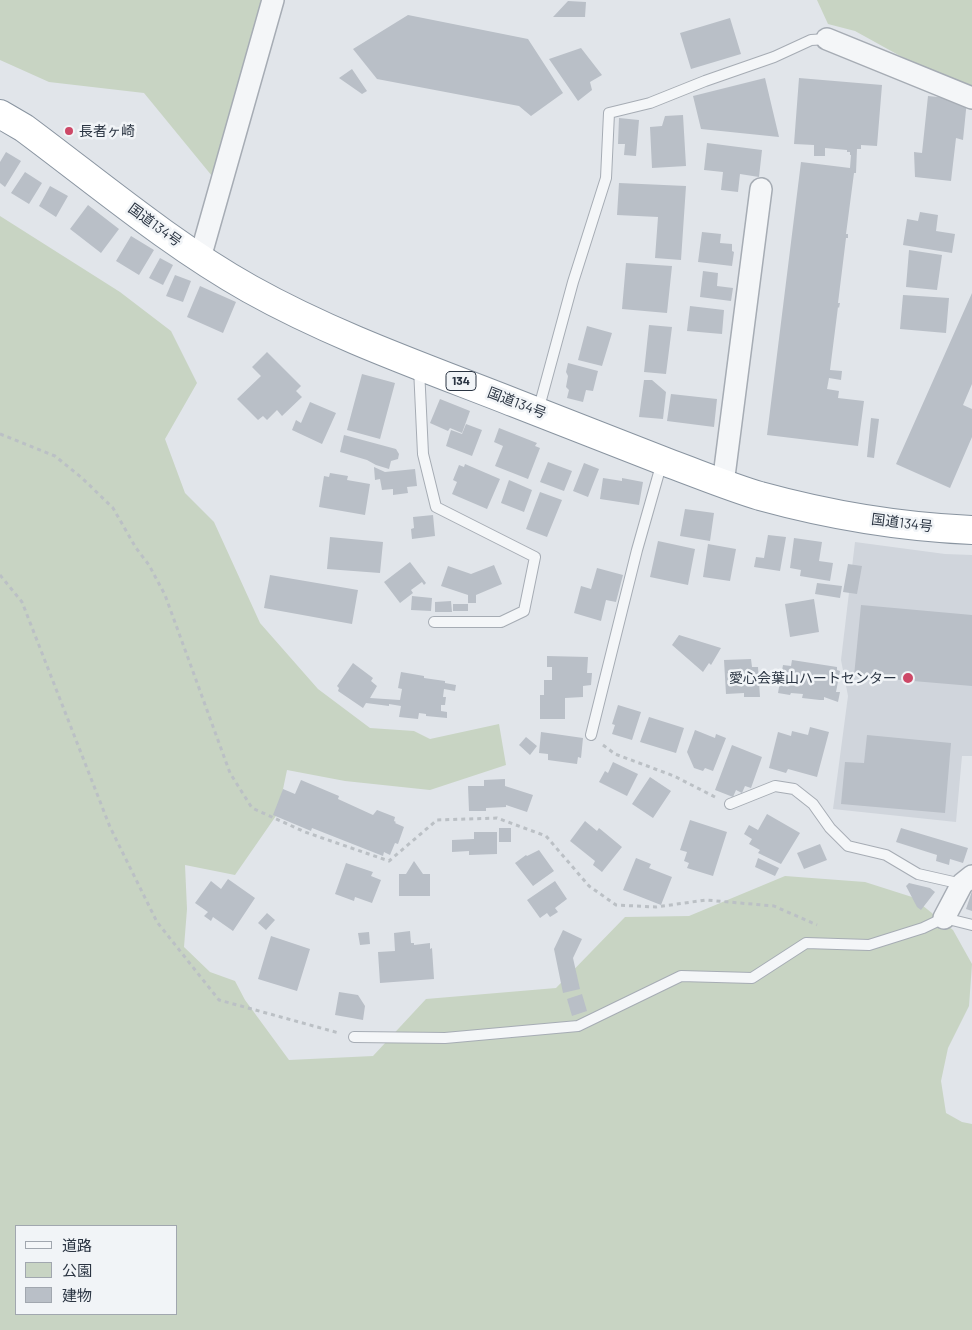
<!DOCTYPE html>
<meta charset="utf-8">
<style>
body{margin:0}
#map{position:relative;width:972px;height:1330px;overflow:hidden;background:#e1e5ea;font-family:Barlow,"Noto Sans JP",sans-serif}
canvas{display:block}
.legend{position:absolute;left:15px;top:1225px;width:162px;height:90px;box-sizing:border-box;background:#f1f4f7;border:1px solid #a1a7af;margin:0;padding:6px 9px;list-style:none;font-size:15px;color:#2a3442}
.legend li{display:flex;align-items:center;gap:10px;height:25px}
.legend b{width:25px;border:1px solid #a1a7af}
</style>
<div id="map">
<canvas width="972" height="1330"></canvas>
<ul class="legend">
<li><b style="height:6px;background:#f4f6f8"></b>道路</li>
<li><b style="height:14px;background:#c8d4c3"></b>公園</li>
<li><b style="height:14px;background:#b9bfc7"></b>建物</li>
</ul>
</div>
<script>
const ctx = document.querySelector('canvas').getContext('2d');
ctx.lineJoin = 'round';
function fill(path, color) { ctx.fillStyle = color; ctx.fill(path, 'evenodd'); }
function stroke(path, color, width, dash) { ctx.strokeStyle = color; ctx.lineWidth = width; ctx.lineCap = dash ? 'butt' : 'round'; ctx.setLineDash(dash || []); ctx.stroke(path); }
function write(font, color, halo, rows, align = 'center') {
  ctx.font = font + ' Barlow,"Noto Sans JP",sans-serif'; ctx.lineWidth = 5; ctx.setLineDash([]); ctx.textBaseline = 'middle'; ctx.strokeStyle = halo; ctx.fillStyle = color; for (const [text, x, y, turn = 0] of rows) {
    ctx.save(); ctx.translate(x, y); ctx.rotate((+turn || 0) * Math.PI / 180); ctx.textAlign = isNaN(turn) ? turn : align; if (halo) ctx.strokeText(text, 0, 0); ctx.fillText(text, 0, 0); ctx.restore();
  }
}
const built = new Path2D(`
 M855 542 945 554 972 555V756H962L956 822 833 809 848 696 841 660Z`);
const green = new Path2D(`
 M0 0H261L212 176 144 93 49 82 0 60Z
 M817 0H972V89L931 73 855 31 828 24Z
 M0 216 120 292 171 331 197 383 165 439 185 493 214 522 260 623 318 689 370 728 414 731 430 739 499 724 506 765 430 790 345 781 287 770 278 813 235 875 185 865 187 909 184 947 210 972 235 981 245 1000 289 1060 373 1056 426 999 556 988 625 917 689 916 785 876 865 882 912 897 953 930 972 964 969 1006 948 1048 941 1081 946 1113 962 1122 972 1124V1330H0ZM16 1226H176V1314H16Z`);
const building = new Path2D(`
 M568 1 586 2 585 17H553Z
 M408 15 528 39 563 93 531 116 519 106 377 79 353 49Z
 M730 18 741 54 691 69 680 33Z
 M581 48 602 75 590 82 592 90 578 101 549 59Z
 M352 69 367 91 362 94 339 78Z
 M765 78 779 137 701 129 693 96Z
 M799 78 882 85 877 146 861 145V149H857L856 173H854L846 234H848V238H846L838 303H840L839 308 838 307 830 370 842 371 841 380 829 378 827 389 839 391 838 398 864 401 858 446 767 435 801 162 850 168 851 155H850V152H847V150L825 148V156H814V145L794 144Z
 M928 96 967 100 963 140 956 138 951 181 915 177 914 152 922 153Z
 M683 115 686 166 652 168 650 127 662 126 665 116Z
 M619 118 639 120 636 156 624 155 625 144H618Z
 M707 143 762 150 759 177 740 174 738 192 721 190 723 172 704 170Z
 M6 152 21 161 5 187 0 183V162Z
 M25 172 42 183 29 204 11 193Z
 M619 183 686 186 681 260 655 258 658 217 617 215Z
 M50 186 68 196 56 217 39 206Z
 M88 205 119 229 101 253 70 229Z
 M920 212 938 215 936 231 955 234 952 253 903 245 907 219 918 221Z
 M702 232 721 234 720 243 732 244V251L734 252 732 266 698 262Z
 M131 236 154 250 139 275 116 261Z
 M909 250 942 255 937 290 906 287Z
 M160 258 173 265 163 285 149 278Z
 M626 263 672 266 667 313 622 309Z
 M703 271 718 273 717 286 733 288 731 301 700 297Z
 M175 275 191 281 183 302 166 296Z
 M200 286 236 302 223 333 187 317Z
 M972 293V384L963 405 972 409V437L950 488 896 464Z
 M903 295 949 298 946 333 900 329Z
 M690 306 724 310 722 334 687 331Z
 M649 325 672 327 666 374 644 372Z
 M587 326 612 333 602 366 578 360Z
 M267 352 301 386 296 391 302 397 282 416 277 410 267 420 263 416 258 420 237 399 261 376 252 367Z
 M568 363 598 371 593 391 586 390 583 402 567 398 569 390 566 387 568 376 566 372Z
 M362 374 395 383 380 439 347 430Z
 M644 380H652L666 392 663 419 639 417Z
 M671 394 717 399 714 427 667 421Z
 M440 399 470 411 462 433 450 428 448 431 430 423Z
 M310 402 336 413 322 444 292 430 296 420 301 423Z
 M871 418 879 419 874 458 867 457Z
 M466 424 482 430 472 456 446 446 451 430 462 434Z
 M499 428 537 443 535 446 540 448 528 479 495 466 503 446 494 442Z
 M344 435 396 449 399 454 398 459 391 461 389 469 376 465 367 460 340 452Z
 M548 462 572 471 564 491 540 482Z
 M584 463 599 469 588 497 573 491Z
 M465 464 500 479 487 509 452 494 457 482 453 480 459 465 464 467Z
 M374 467 385 472 415 469 417 486 407 487 408 493 393 495V489L382 490 380 479 375 480Z
 M330 473 348 476 347 480 370 484 365 515 319 507 324 476 329 477Z
 M603 478 622 481V478L643 482 639 505 600 499Z
 M509 480 532 490 524 512 501 503Z
 M540 492 562 500 547 537 526 529Z
 M685 509 714 513 710 541 680 536Z
 M433 515 435 536 412 539 411 529 414 528 413 517Z
 M768 535 786 537 780 571 754 567 756 557 764 558Z
 M330 537 383 542 380 573 327 569Z
 M794 538 822 542 819 561 833 563 830 581 800 576 801 570 790 568Z
 M658 541 695 549 688 585 650 577Z
 M708 544 736 549 730 581 703 577Z
 M410 562 426 583 424 585 422 582 411 590 413 593 400 603 384 582Z
 M848 564 862 566 857 594 843 592Z
 M494 565 502 584 476 595V603H468V595L441 586 448 566 471 574Z
 M597 568 623 575 616 602 606 600 601 621 574 613 581 586 591 589Z
 M270 575 358 590 352 624 264 608Z
 M817 583 842 586 840 598 815 594Z
 M412 596 432 598 431 611 411 610Z
 M814 599 819 632 790 637 785 604Z
 M451 601 452 612H435V602Z
 M453 604H468V611H453Z
 M861 605 972 615V686L854 676Z
 M679 635 721 648 711 665 709 663 703 672 672 645Z
 M547 656 588 657 587 673H592L591 685 583 686V697L565 698V719H540V695H544V680H552V667H547Z
 M751 659 752 667H758L760 697H744V693L726 694 724 660Z
 M792 660 837 667V670L840 671 836 692H840L838 702 824 697V700H820L802 698 803 694 791 693 790 695 778 693 783 665 791 666Z
 M353 663 373 678 371 681 377 686 370 698 400 700 402 689 398 688 401 672 424 676V678L445 681V683L456 685 455 691 444 689 443 697H446L445 705H441V711L447 712V718L426 716V714L419 713 418 719 399 717 401 706 389 704V706L366 703 363 708 338 691 339 688 337 686Z
 M618 705 641 712 632 740 612 734 615 725 612 724Z
 M649 717 684 728 676 753 640 742Z
 M810 727 829 732 817 777 788 769 786 773 769 768 778 732 791 736 792 731 808 735Z
 M695 730 715 738 716 734 726 738 713 771 705 768 703 771 694 768 687 752Z
 M541 732 583 738 581 758 578 757 577 764 548 760V754L539 753Z
 M867 735 951 743 945 813 841 804 845 762 864 763Z
 M526 737 537 746 530 755 519 745Z
 M732 745 762 757 751 788 745 786 742 793 736 790 733 797 715 790Z
 M613 762 638 774 627 796 599 782 605 771 608 773Z
 M650 777 671 791 653 818 632 804Z
 M505 779V786L533 795 527 812 506 805V807L486 808V811H469L468 786H484V780Z
 M301 780 339 796 338 799 373 815 377 810 395 817 394 821 396 822 395 823 404 827 398 844 395 843 390 855 384 852 383 856 312 828 311 831 273 815 283 789 295 794Z
 M767 814 800 833 781 864 758 853 760 850 749 844 752 839 744 834 749 825 758 830Z
 M690 820 727 832 713 876 687 868 689 863 684 861 687 852 680 850Z
 M585 821 597 831 599 828 622 847 602 872 593 865 595 861 570 841Z
 M499 828H511V842H499Z
 M901 828 968 848 963 863 950 859 949 865 936 861 937 855 896 842Z
 M474 832H497V854L469 855V851L452 852V840L474 839Z
 M820 844 827 860 804 869 797 853Z
 M539 850 554 871 533 886 515 863 526 855 527 856Z
 M636 858 651 864 649 868 672 877 661 905 623 890Z
 M758 858 779 868 775 876 755 867Z
 M414 861 423 874H430V896H399V874H406Z
 M346 863 373 872 371 876 381 880 372 903 355 897 354 901 335 894Z
 M228 879 255 898 233 931 213 917 211 921 204 916 208 912 195 903 211 881 221 889Z
 M555 881 567 899 555 908 558 912 550 917 547 913 540 918 527 900Z
 M909 883 930 888 935 892 921 910 917 907 906 886Z
 M972 891V911L966 909Z
 M267 913 275 920 266 930 258 923Z
 M563 930 582 939 573 958 580 989 563 993 554 949Z
 M410 931 411 943H414V945L430 943V949L432 948 434 979 380 983 378 952 395 951 394 933Z
 M369 932 370 944 360 945 358 933Z
 M271 936 310 949 297 991 258 979Z
 M339 992 358 995 365 1006 363 1020 335 1015Z
 M582 994 587 1011 572 1016 567 999Z`);
const path = new Path2D(`
 M0 434 55 456 82 478 113 508 136 548 149 565 165 595 230 773 252 808 305 832 389 861 437 820 497 818 546 836 589 886 616 905 656 907 706 900 774 906 817 925
 M0 575 22 602 110 827 157 922 219 1000 339 1033
 M603 745 615 754 674 776 717 798`);
const service = new Path2D(`
 M419 368 423 454 436 507 535 557 524 611 501 622H434
 M538 411 573 282 606 178 609 113 650 103 705 81 774 57 811 40 827 39
 M591 735 637 550 662 462
 M730 804 775 786 794 789 813 804 830 828 848 846 886 855 918 874 962 884
 M354 1037 445 1038 578 1026 681 976 752 978 806 943 869 945 923 928 944 918 972 925`);
const minor = new Path2D(`
 M827 39 972 98
 M200 258 273 0
 M723 484 761 189
 M944 918 962 884 972 876`);
const trunk = new Path2D(`
 M0 114 24 128C98 183 170 244 250 289 334 336 426 368 515 403 567 423 619 444 671 464 701 475 730 487 760 496 829 515 901 527 972 530`);
const markers = [
 [69,131,5,"#cd4867"],
 [908,678,6,"#cd4867"]
];
const shields = [
 [461,381,30]
];
const shieldNames = [
 ["134",461,381]
];
const poiNames = [
 ["長者ヶ崎",79,131],
 ["愛心会葉山ハートセンター",897,678,"right"]
];
const streetNames = [
 ["国道134号",155,225,36],
 ["国道134号",517,403,21],
 ["国道134号",902,523,7]
];
fill(built, '#d0d5dc');
fill(green, '#c8d4c3');
fill(building, '#b9bfc7');
stroke(service, '#a6acb4', 12);
stroke(minor, '#a6acb4', 24);
stroke(trunk, '#8994a0', 30);
stroke(path, '#bbc0c5', 3, [4, 4]);
stroke(service, '#f4f6f8', 10);
stroke(minor, '#f4f6f8', 21);
stroke(trunk, '#fff', 28);
for (const [x, y, r, color] of markers) { const dot = new Path2D(); dot.arc(x, y, r, 0, 2 * Math.PI); ctx.fillStyle = color; ctx.fill(dot); stroke(dot, '#f1f4f7', 2); }
for (const [x, y, w] of shields) { const box = new Path2D(); box.roundRect(x - w / 2, y - 9.5, w, 19, 4); ctx.fillStyle = '#f1f4f7'; ctx.fill(box); stroke(box, '#2a3442', 1); }
write('bold 12px', '#2a3442', null, shieldNames);
write('14px', '#2a3442', '#f1f4f7', poiNames, 'left');
write('14px', '#2a3442', '#f1f4f7', streetNames);
</script>
